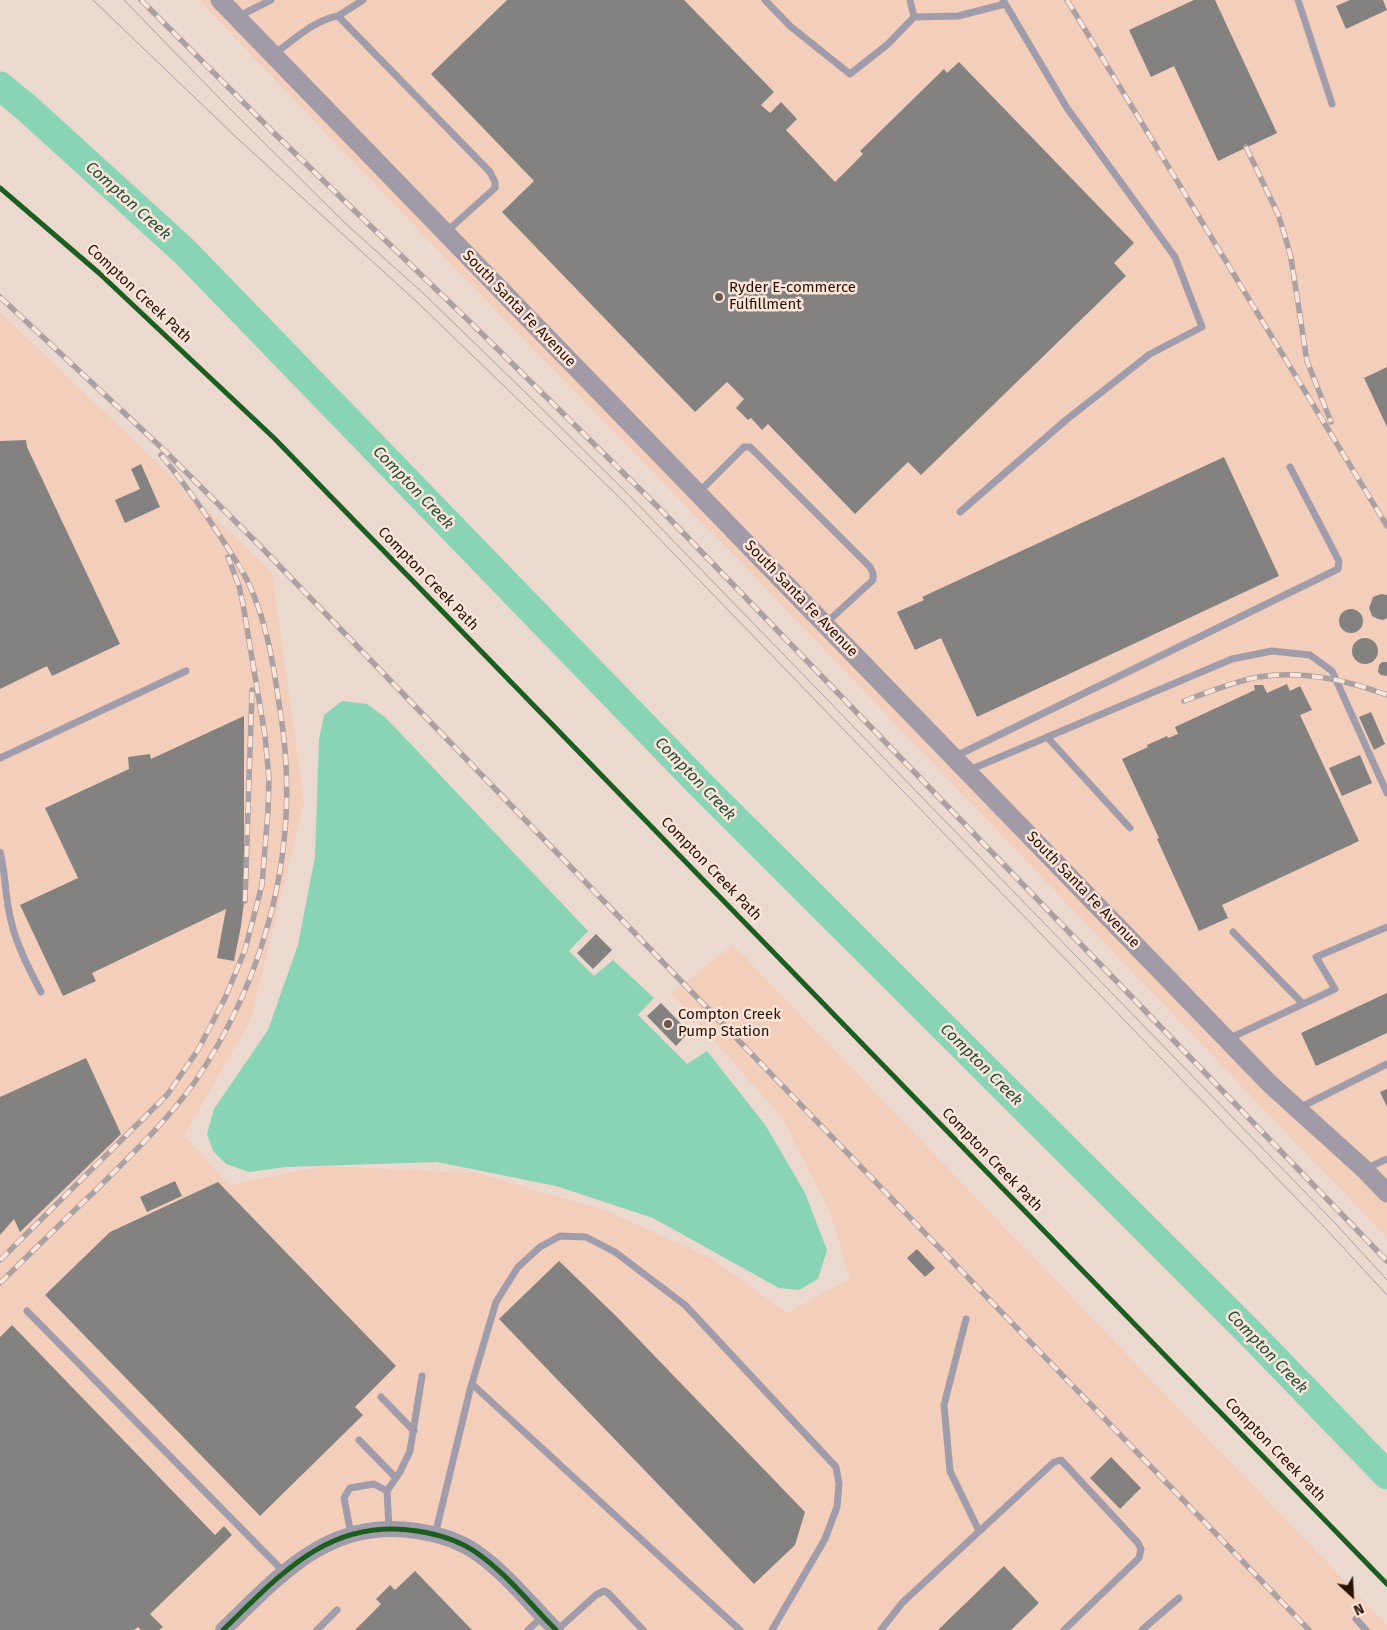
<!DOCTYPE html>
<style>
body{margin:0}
#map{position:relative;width:1387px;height:1630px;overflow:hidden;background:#ebd8cf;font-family:"Fira Sans",sans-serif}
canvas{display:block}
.north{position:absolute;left:1327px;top:1570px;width:50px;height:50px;-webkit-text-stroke:4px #fde4d8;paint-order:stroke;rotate:155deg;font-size:14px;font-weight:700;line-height:20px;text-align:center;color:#261207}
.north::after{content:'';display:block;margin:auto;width:18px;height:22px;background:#261207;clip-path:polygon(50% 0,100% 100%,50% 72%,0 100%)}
</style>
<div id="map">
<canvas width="1387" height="1630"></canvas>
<div class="north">N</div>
</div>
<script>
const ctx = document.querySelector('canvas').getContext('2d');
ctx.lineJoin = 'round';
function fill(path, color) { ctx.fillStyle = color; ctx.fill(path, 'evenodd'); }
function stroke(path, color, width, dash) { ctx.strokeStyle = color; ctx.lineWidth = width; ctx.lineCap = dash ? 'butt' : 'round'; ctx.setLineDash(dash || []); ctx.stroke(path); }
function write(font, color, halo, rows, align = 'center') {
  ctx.font = font + ' "Fira Sans",sans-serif'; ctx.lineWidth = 5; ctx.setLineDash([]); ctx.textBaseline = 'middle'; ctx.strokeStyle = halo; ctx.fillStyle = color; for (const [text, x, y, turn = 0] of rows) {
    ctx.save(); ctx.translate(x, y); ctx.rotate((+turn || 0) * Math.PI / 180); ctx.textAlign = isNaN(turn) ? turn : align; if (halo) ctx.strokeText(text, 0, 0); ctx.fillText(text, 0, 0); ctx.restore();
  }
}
const built = new Path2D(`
 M199 0H1387V1238L748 570 474 288Z
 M0 312 272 573 304 802 251 1019 184 1136 230 1185 323 1166 476 1173 607 1211 709 1257 787 1313 850 1279 830 1212 782 1117 671 993 733 945 1387 1625V1630H0Z`);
const water = new Path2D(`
 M342 701 367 704 386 718 588 931 569 951 594 976 613 960 654 998 638 1015 687 1064 707 1051 766 1126 805 1193 827 1250 818 1279 799 1290 779 1288 653 1218 556 1186 437 1162 286 1167 249 1172 226 1164 213 1151 207 1134 214 1109 268 1030 298 945 315 857 319 740 324 715Z`);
const river = new Path2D(`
 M0 86 28 109 185 252 700 784 1247 1330 1387 1475`);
const building = new Path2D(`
 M507 0H684L774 92 761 105 770 113 781 102 797 119 786 130 835 182 863 154 860 151 944 69 947 73 959 62 1134 243 1114 263 1126 276 921 475 908 462 855 514 768 424 762 430 751 418 748 420 736 408 744 399 727 382 695 412 502 212 534 181 431 74Z
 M1194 0H1215L1277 133 1218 161 1174 66 1151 77 1129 30Z
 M1350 0H1383L1387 10 1346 29 1336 6Z
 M1387 367V427L1364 378Z
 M26 440 27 447 120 644 52 676 47 666 0 689V441Z
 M1224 457 1279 576 977 717 941 638 915 650 897 612 924 600 922 597Z
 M141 464 160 507 125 523 115 500 140 489 131 469Z
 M1381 594 1387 595V618L1383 620 1378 619 1372 616 1369 608 1373 597Z
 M1339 621a12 12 0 1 1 24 0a12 12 0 1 1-24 0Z
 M1352 651a13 13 0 1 1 26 0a13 13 0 1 1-26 0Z
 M1382 662H1387V676L1381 675 1378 672 1379 665Z
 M1287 684 1290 691 1300 686 1312 710 1300 715 1359 841 1222 905 1228 918 1199 931 1157 839 1159 838 1122 759 1148 747 1147 745 1167 736 1168 738 1178 734 1175 727 1255 690 1254 685H1263L1267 693Z
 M1371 712 1385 744 1374 750 1359 717Z
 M244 716V902L241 926 234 961 217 958 226 909 92 973 96 981 63 996 20 905 78 878 45 808 129 769 128 757 150 754 151 759Z
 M1360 755 1372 783 1342 796 1329 768Z
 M596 934 612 950 593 969 577 953Z
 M1387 993V1033L1316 1066 1301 1033Z
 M661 1003 689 1032 676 1046 647 1016Z
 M86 1058 121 1134 20 1232 14 1219 0 1235V1097Z
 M1387 1089V1107L1380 1092Z
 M175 1181 182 1196 147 1212 140 1197Z
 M218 1182 396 1366 355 1407 363 1415 260 1516 45 1295 110 1232Z
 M917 1249 935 1268 925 1277 907 1258Z
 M559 1261 617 1317 805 1512 795 1545 754 1584 499 1319Z
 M12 1325 215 1535 224 1526 232 1535 150 1614 163 1627 159 1630H141L138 1627 134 1630H0V1337Z
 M1111 1457 1141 1488 1120 1509 1090 1478Z
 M1004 1566 1039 1603 1011 1630H938Z
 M415 1571 472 1630H355L381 1604 376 1599 390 1585 395 1590Z`);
const service = new Path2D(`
 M765 0 790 26 850 74 888 44 914 17
 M910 0 914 17 958 16 1005 4
 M1298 0 1332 104
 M239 16 271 0
 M338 16 363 0
 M274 54C294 40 314 20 338 16L490 172 495 182V188L446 232
 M698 493 744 447H750L870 567 873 573V580L825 624
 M960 512 1066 420 1150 354 1202 327 1175 257 1067 108 1003 0
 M1047 737 1130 828
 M954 757 1338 569 1339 561 1290 467
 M0 758 186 671
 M967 771 1232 659 1272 651 1310 655 1332 671 1387 793
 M0 852C6 875 5 898 11 921 17 946 29 969 41 992
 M1233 932 1303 1004
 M1228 1039 1335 989 1316 957 1387 927
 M1299 1108 1387 1064
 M1365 1169 1387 1159
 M27 1311 284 1572
 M966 1319 944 1405 950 1471 979 1531
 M472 1384 740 1630
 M381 1397 414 1431
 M359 1440 396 1478
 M389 1528 387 1491 400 1472 410 1451 422 1376
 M351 1534 344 1498 350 1488 374 1484 387 1491
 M435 1535 470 1390 496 1302 518 1267 540 1247 560 1236 586 1237 615 1252 685 1305 836 1467 839 1484 837 1507 825 1539 772 1630
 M1356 1619 1366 1630
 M317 1630 337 1610
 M528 1630 542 1617
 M557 1630 596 1595 604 1591 608 1593 643 1630
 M881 1630 902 1603 1054 1462 1061 1460 1138 1543 1141 1549 1139 1558 1064 1630
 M1142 1630 1179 1598`);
const tertiary = new Path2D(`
 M223 1630C280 1575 329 1517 417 1531 437 1534 460 1541 477 1553 507 1574 530 1604 556 1630`);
const secondary = new Path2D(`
 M220 0 1270 1084 1364 1169 1387 1193`);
const tram = new Path2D(`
 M93 0 238 139 417 302 618 496 1326 1229 1387 1295
 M124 0 224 103 345 223 424 294 524 391 625 491 1335 1223 1387 1280`);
const rail = new Path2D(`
 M141 0 275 134 469 321 661 510 1387 1261
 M1067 0 1387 526
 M1246 147 1278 214 1285 236 1291 258 1307 361 1331 422
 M0 297 165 451 263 549 1309 1630
 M1184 701C1208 692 1233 682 1258 677 1301 670 1347 680 1387 695
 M245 901 252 690
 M0 1260 167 1095 198 1050 225 998 245 950 262 885 268 811 269 779 265 736 243 604 239 586 228 557
 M0 1283C32 1252 64 1220 97 1189 131 1155 166 1122 194 1083 260 987 295 867 285 750 284 734 281 718 279 703 273 661 266 620 248 582 240 565 228 549 218 533 200 506 182 480 161 455`);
const cycleway = new Path2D(`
 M0 188 99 273 274 438 1387 1584
 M223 1630C280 1575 329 1517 417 1531 437 1534 460 1541 477 1553 507 1574 530 1604 556 1630`);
const markers = [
 [719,297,5,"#6b574d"],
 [668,1024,5,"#6b574d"]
];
const poiNames = [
 ["Ryder E-commerce",729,288],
 ["Fulfillment",729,305],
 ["Compton Creek",678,1015],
 ["Pump Station",678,1032]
];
const streetNames = [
 ["Compton Creek Path",139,294,43],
 ["South Santa Fe Avenue",519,309,46],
 ["Compton Creek Path",428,579,46],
 ["South Santa Fe Avenue",801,599,46],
 ["Compton Creek Path",711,869,46],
 ["South Santa Fe Avenue",1083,890,46],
 ["Compton Creek Path",992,1160,46],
 ["Compton Creek Path",1275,1450,46]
];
const waterNames = [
 ["Compton Creek",128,201,42],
 ["Compton Creek",413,488,46],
 ["Compton Creek",695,779,46],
 ["Compton Creek",981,1065,45],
 ["Compton Creek",1267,1352,46]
];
fill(built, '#f3cebb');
fill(water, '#8ad4b6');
stroke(river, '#8ad4b6', 29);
fill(building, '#848281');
stroke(service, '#a09caa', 7);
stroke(tertiary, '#a09caa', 16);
stroke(secondary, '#a19aa7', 19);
stroke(tram, '#aba1a3', 1);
stroke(rail, '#aba1a3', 5.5);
stroke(rail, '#fde4d8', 4, [11]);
stroke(cycleway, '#1b5e20', 5);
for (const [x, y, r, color] of markers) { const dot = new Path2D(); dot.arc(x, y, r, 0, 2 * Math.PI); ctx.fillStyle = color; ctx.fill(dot); stroke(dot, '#fde4d8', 2); }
write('15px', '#261207', '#fde4d8', poiNames, 'left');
write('15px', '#261207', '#fde4d8', streetNames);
write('italic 16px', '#1e4f3e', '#fde4d8', waterNames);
</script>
